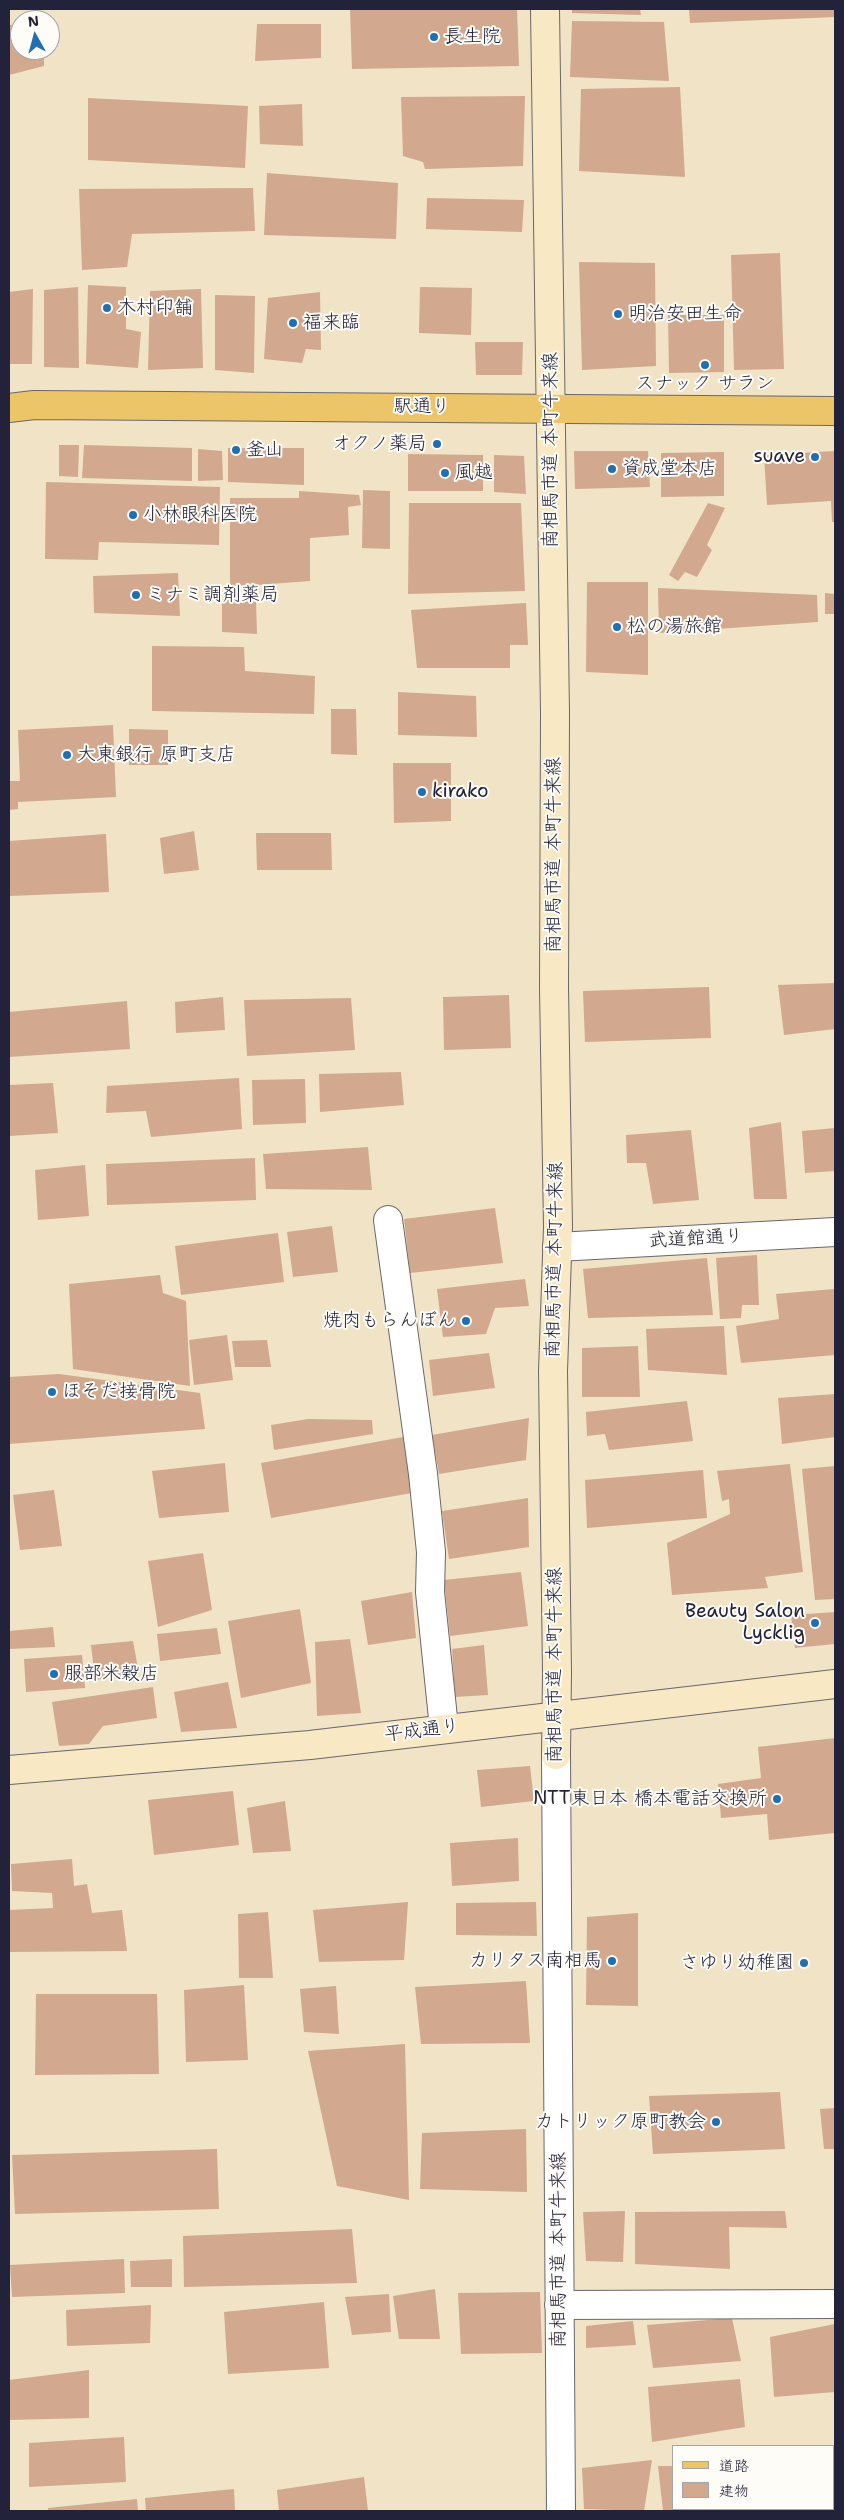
<!DOCTYPE html>
<meta charset="utf-8">
<style>
body{margin:0}
#map{position:relative;width:844px;height:2520px;overflow:hidden;background:#f0e3c6;font-family:"Shantell Sans","Klee One",sans-serif}
canvas{display:block}
.frame{position:absolute;inset:0;border:10px solid #22223b;pointer-events:none}
.legend{position:absolute;left:672px;top:2445px;width:162px;height:65px;box-sizing:border-box;background:#fdfcf7;border:1px solid #a5a5ac;margin:0;padding:6px 9px;list-style:none;font-size:15px;color:#22223b}
.legend li{display:flex;align-items:center;gap:10px;height:25px}
.legend b{width:25px;border:1px solid #a5a5ac}
.north{position:absolute;left:10px;top:10px;width:50px;height:50px;box-sizing:border-box;background:#fdfcf7;border:1px solid #a5a5ac;border-radius:50%;rotate:353deg;font-size:14px;font-weight:700;line-height:20px;text-align:center;color:#22223b}
.north::after{content:'';display:block;margin:auto;width:18px;height:22px;background:#1f6fb2;clip-path:polygon(50% 0,100% 100%,50% 72%,0 100%)}
</style>
<div id="map">
<canvas width="844" height="2520"></canvas>
<div class="frame"></div>
<ul class="legend">
<li><b style="height:6px;background:#edc569"></b>道路</li>
<li><b style="height:14px;background:#d2a98e"></b>建物</li>
</ul>
<div class="north">N</div>
</div>
<script>
const ctx = document.querySelector('canvas').getContext('2d');
ctx.lineJoin = 'round';
function fill(path, color) { ctx.fillStyle = color; ctx.fill(path, 'evenodd'); }
function stroke(path, color, width, dash) { ctx.strokeStyle = color; ctx.lineWidth = width; ctx.lineCap = dash ? 'butt' : 'round'; ctx.setLineDash(dash || []); ctx.stroke(path); }
function write(font, color, halo, rows, align = 'center') {
  ctx.font = font + ' "Shantell Sans","Klee One",sans-serif'; ctx.lineWidth = 4; ctx.setLineDash([]); ctx.textBaseline = 'middle'; ctx.strokeStyle = halo; ctx.fillStyle = color; for (const [text, x, y, turn = 0] of rows) {
    ctx.save(); ctx.translate(x, y); ctx.rotate((+turn || 0) * Math.PI / 180); ctx.textAlign = isNaN(turn) ? turn : align; if (halo) ctx.strokeText(text, 0, 0); ctx.fillText(text, 0, 0); ctx.restore();
  }
}
const building = new Path2D(`
 M350 9H517L519 66 352 69Z
 M572 9H640L641 15 572 13Z
 M689 9H835V17L690 23Z
 M572 21 664 22 669 81 570 77Z
 M257 24H321V58L255 61Z
 M9 25H20V50H44V66L9 75Z
 M680 87 685 177 579 171 581 89Z
 M525 96 523 166 425 169 423 162 403 156 401 97Z
 M88 98 248 106 245 168 88 160Z
 M302 104 303 146 260 144 259 106Z
 M267 173 398 183 396 239 264 235Z
 M253 188 255 231 132 234 127 267 82 270 79 189Z
 M427 198 524 200 522 232 426 229Z
 M780 253 784 369 734 370 731 255Z
 M579 262 655 263 656 366 582 370Z
 M88 285 126 287V329L141 332 138 368 86 364Z
 M78 287 79 368 44 367V290Z
 M420 287 472 288 471 335 419 333Z
 M33 289 32 364H9V292Z
 M201 289 203 368 148 370 150 291Z
 M320 292 321 350 306 349 302 363 264 359 268 298Z
 M215 295 255 296 254 373 215 370Z
 M668 315H724V372L669 373Z
 M475 342H523L522 375H476Z
 M59 445H79L78 477 59 476Z
 M84 445 192 448V481L82 478Z
 M228 448H304V485L228 482Z
 M198 449 222 451 223 480 198 481Z
 M574 451H648L650 487 575 489Z
 M835 451V522H832L831 501 767 505 764 455Z
 M724 452V496L661 497V453Z
 M408 454 483 455V491H408Z
 M494 455 524 456 526 494 494 492Z
 M46 482 220 487 219 545 99 542 98 560 45 559Z
 M363 490 390 491V549L362 548Z
 M299 491 359 495 361 505 348 507 349 535 310 538V581L230 587V498H299Z
 M409 503H521L525 591 408 594Z
 M708 503 725 508 707 545 712 550 697 577 685 572 678 581 669 575Z
 M178 573 180 616 94 613 93 576Z
 M587 582H648V675L586 672Z
 M658 588 817 595 818 622 659 633Z
 M825 593 835 594V614H825Z
 M222 599 256 602 257 634 222 632Z
 M526 603 528 645H510V668H417L411 610Z
 M152 646 244 647 245 671 315 676 314 714 152 711Z
 M398 692 476 696 477 737 398 735Z
 M331 709H356L357 755 331 754Z
 M113 725 116 797 18 802V809L9 810V781H20L18 730Z
 M129 729 168 730V765H129Z
 M393 763H451V821L394 823Z
 M194 831 199 870 164 874 160 838Z
 M256 833H331L332 870H257Z
 M106 834 109 892 9 896V841Z
 M835 983V1029L784 1035 778 985Z
 M709 987 711 1038 585 1042 583 991Z
 M509 995 511 1048 444 1050 443 997Z
 M223 997 225 1030 176 1033 175 1002Z
 M351 998 355 1050 247 1056 244 1000Z
 M127 1001 130 1049 9 1057V1012Z
 M401 1072 404 1105 320 1112 319 1074Z
 M239 1078 242 1129 151 1137 146 1111 106 1113 107 1086Z
 M305 1079 306 1123 253 1125 252 1080Z
 M53 1083 58 1133 9 1136V1085Z
 M781 1122 787 1199H754L749 1128Z
 M835 1128V1171L805 1173 802 1131Z
 M691 1130 699 1200 653 1204 646 1163H627L626 1135Z
 M368 1147 372 1190 266 1189 263 1154Z
 M255 1158 256 1200 107 1205 106 1164Z
 M85 1165 89 1216 38 1220 35 1170Z
 M495 1208 503 1263 410 1273 404 1219Z
 M332 1226 338 1272 293 1277 287 1232Z
 M278 1233 284 1282 181 1295 175 1246Z
 M757 1255 759 1305H742L741 1318 720 1319 716 1258Z
 M707 1258 713 1315 588 1318 583 1269Z
 M160 1275 163 1293 186 1301 190 1386 73 1369 69 1284Z
 M525 1279 529 1306 495 1308 486 1334 443 1337 437 1289Z
 M834 1289 835 1355 741 1363 736 1326 779 1319 776 1294Z
 M724 1326 727 1375 648 1370 646 1329Z
 M227 1335 233 1380 194 1385 189 1340Z
 M267 1340 271 1367H235L232 1341Z
 M638 1346 640 1397H582V1348Z
 M489 1353 495 1388 433 1396 429 1360Z
 M59 1374 200 1393 205 1429 9 1444V1377Z
 M835 1394V1437L782 1444 778 1398Z
 M687 1401 693 1441 609 1450 605 1434 587 1436 586 1412Z
 M529 1418 526 1460 439 1474 432 1435Z
 M308 1419 372 1420 373 1434 274 1450 271 1425Z
 M403 1437 412 1493 271 1518 261 1463Z
 M225 1463 229 1512 159 1518 152 1471Z
 M790 1464 803 1572 765 1577 768 1588 672 1595 667 1543 730 1514 729 1499 722 1501 717 1471Z
 M835 1466V1599L815 1600 802 1469Z
 M703 1470 707 1518 587 1528 585 1480Z
 M54 1490 62 1546 20 1550 13 1495Z
 M528 1498 529 1547 449 1559 442 1511Z
 M203 1553 212 1610 158 1627 148 1561Z
 M521 1572 528 1626 450 1636 444 1580Z
 M412 1592 416 1638 368 1645 361 1601Z
 M300 1609 311 1683 241 1698 228 1621Z
 M835 1612V1644L795 1648 791 1615Z
 M53 1627 55 1647 9 1649V1631Z
 M217 1628 221 1654 160 1661 157 1634Z
 M350 1639 361 1713 317 1716 315 1642Z
 M133 1641 139 1674 95 1680 91 1645Z
 M484 1645 488 1695 455 1697 452 1649Z
 M82 1655 85 1688 26 1692 24 1659Z
 M228 1682 237 1728 181 1732 174 1692Z
 M153 1687 157 1718 103 1726 89 1744 59 1746 52 1702Z
 M835 1738V1833L769 1840 767 1814 721 1818 718 1784 761 1778 758 1747Z
 M530 1766 534 1801 481 1807 477 1770Z
 M233 1791 239 1845 154 1855 148 1800Z
 M285 1801 291 1851 253 1853 247 1808Z
 M518 1838 519 1881 452 1886 450 1843Z
 M72 1859 74 1886 87 1884 92 1913 122 1910 127 1951 9 1952V1910L53 1908 52 1893 12 1891 11 1864Z
 M408 1902 404 1960 319 1962 313 1910Z
 M536 1902 537 1936 456 1935V1903Z
 M268 1912 273 1978H239L238 1914Z
 M638 1913V2006L586 2005 587 1917Z
 M526 1981 530 2043 421 2044 415 1987Z
 M244 1985 248 2060 186 2062 184 1990Z
 M336 1986 339 2034 304 2032 300 1989Z
 M36 1994H157L159 2074 35 2075Z
 M405 2044 409 2200 337 2186 308 2051Z
 M780 2092 785 2149 653 2154 649 2096Z
 M835 2108V2149H824L820 2109Z
 M526 2129 527 2192 420 2189 422 2133Z
 M217 2149 219 2209 15 2214 12 2155Z
 M625 2211 623 2262 586 2261 583 2212Z
 M785 2211 787 2228 729 2227 730 2269 635 2264V2212Z
 M352 2229 357 2283 184 2287 183 2236Z
 M124 2259 125 2293 12 2297 10 2265Z
 M172 2259V2287H131L130 2261Z
 M435 2289 440 2339H399L393 2296Z
 M540 2292 542 2353 461 2354 458 2293Z
 M389 2294 391 2332 352 2335 345 2297Z
 M324 2302 329 2368 228 2374 224 2312Z
 M151 2305 150 2343 67 2346 66 2310Z
 M732 2318 741 2361 653 2368 647 2325Z
 M633 2321 636 2345 586 2348V2326Z
 M835 2324V2392L774 2397 770 2337Z
 M89 2370V2418L9 2420V2380Z
 M740 2379 745 2427 652 2442 648 2387Z
 M124 2437 126 2482 29 2487V2443Z
 M652 2460 644 2511 584 2509 582 2468Z
 M658 2466H673V2509H713V2511H663Z
 M364 2477 368 2511H279L277 2490Z
 M234 2489 235 2511H146L145 2498Z
 M137 2499 138 2511H48V2508Z`);
const street = new Path2D(`
 M388 1220 423 1474 431 1552 430 1592 444 1728
 M557 1247 835 1232
 M556 1755 561 2511
 M559 2305 835 2304`);
const secondary = new Path2D(`
 M545 9 555 713 554 988 558 1227 553 1371 557 1673 556 1755
 M9 1770 310 1745 835 1684`);
const primary = new Path2D(`
 M9 408 34 405 835 411`);
const markers = [
 [434,37,5,"#1f6fb2"],
 [107,308,5,"#1f6fb2"],
 [618,314,5,"#1f6fb2"],
 [293,323,5,"#1f6fb2"],
 [705,365,5,"#1f6fb2"],
 [437,444,5,"#1f6fb2"],
 [236,450,5,"#1f6fb2"],
 [815,457,5,"#1f6fb2"],
 [612,469,5,"#1f6fb2"],
 [445,473,5,"#1f6fb2"],
 [133,515,5,"#1f6fb2"],
 [136,595,5,"#1f6fb2"],
 [617,627,5,"#1f6fb2"],
 [67,755,5,"#1f6fb2"],
 [422,792,5,"#1f6fb2"],
 [466,1321,5,"#1f6fb2"],
 [52,1392,5,"#1f6fb2"],
 [815,1623,5,"#1f6fb2"],
 [54,1674,5,"#1f6fb2"],
 [777,1799,5,"#1f6fb2"],
 [612,1961,5,"#1f6fb2"],
 [804,1963,5,"#1f6fb2"],
 [716,2122,5,"#1f6fb2"]
];
const poiNames = [
 ["長生院",444,37],
 ["木村印舗",117,308],
 ["明治安田生命",628,314],
 ["福来臨",303,323],
 ["スナック サラン",705,384,"center"],
 ["オクノ薬局",427,444,"right"],
 ["釜山",246,450],
 ["suave",805,457,"right"],
 ["資成堂本店",622,469],
 ["風越",455,473],
 ["小林眼科医院",143,515],
 ["ミナミ調剤薬局",146,595],
 ["松の湯旅館",627,627],
 ["大東銀行 原町支店",77,755],
 ["kirako",432,792],
 ["焼肉もらんぼん",456,1321,"right"],
 ["ほそだ接骨院",62,1392],
 ["Beauty Salon",805,1612,"right"],
 ["Lycklig",805,1634,"right"],
 ["服部米穀店",64,1674],
 ["NTT東日本 橋本電話交換所",767,1799,"right"],
 ["カリタス南相馬",602,1961,"right"],
 ["さゆり幼稚園",794,1963,"right"],
 ["カトリック原町教会",706,2122,"right"]
];
const streetNames = [
 ["駅通り",422,407],
 ["南相馬市道 本町牛来線",551,450,-90],
 ["南相馬市道 本町牛来線",554,855,-90],
 ["武道館通り",696,1239,-3],
 ["南相馬市道 本町牛来線",555,1260,-89],
 ["南相馬市道 本町牛来線",555,1665,-90],
 ["平成通り",422,1731,-7],
 ["南相馬市道 本町牛来線",559,2250,-90]
];
fill(building, '#d2a98e');
stroke(street, '#6a666c', 30);
stroke(secondary, '#6a666c', 30);
stroke(primary, '#6a666c', 30);
stroke(street, '#fff', 28);
stroke(secondary, '#f8e8c3', 28);
stroke(primary, '#edc569', 28);
for (const [x, y, r, color] of markers) { const dot = new Path2D(); dot.arc(x, y, r, 0, 2 * Math.PI); ctx.fillStyle = color; ctx.fill(dot); stroke(dot, '#fdfcf7', 2); }
write('19px', '#22223b', '#fdfcf7', poiNames, 'left');
write('19px', '#22223b', '#fdfcf7', streetNames);
</script>
